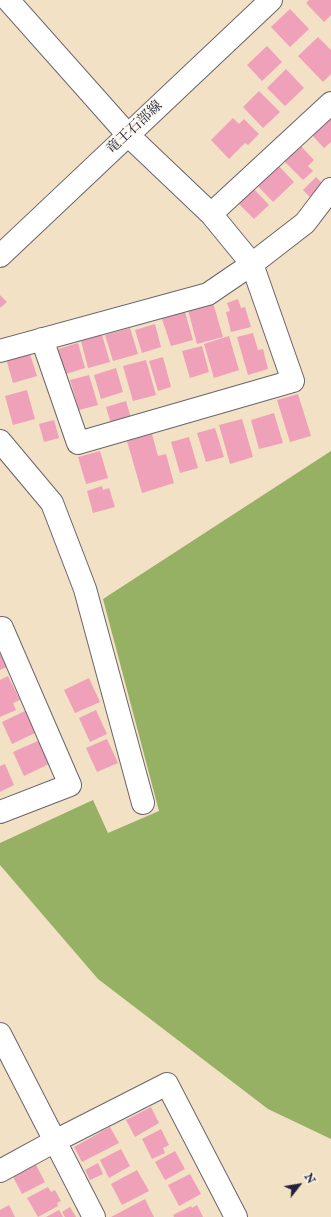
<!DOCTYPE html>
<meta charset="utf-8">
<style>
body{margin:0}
#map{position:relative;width:331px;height:1217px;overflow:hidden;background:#f2e1c5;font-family:"IM FELL Double Pica",serif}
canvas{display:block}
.north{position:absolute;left:279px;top:1165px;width:40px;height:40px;-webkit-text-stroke:3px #fbf7ec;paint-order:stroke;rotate:59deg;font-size:11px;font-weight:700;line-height:16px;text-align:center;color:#22223b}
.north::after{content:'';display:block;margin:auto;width:14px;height:18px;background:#22223b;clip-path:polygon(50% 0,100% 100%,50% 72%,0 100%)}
</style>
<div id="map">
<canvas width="331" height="1217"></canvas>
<div class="north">N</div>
</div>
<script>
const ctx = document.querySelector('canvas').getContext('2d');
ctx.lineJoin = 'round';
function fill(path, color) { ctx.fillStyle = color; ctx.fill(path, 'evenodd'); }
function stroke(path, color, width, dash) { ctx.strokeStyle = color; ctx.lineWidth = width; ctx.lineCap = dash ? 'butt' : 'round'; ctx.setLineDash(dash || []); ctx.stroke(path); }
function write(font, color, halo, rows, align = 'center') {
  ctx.font = font + ' "IM FELL Double Pica","Noto Serif JP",serif'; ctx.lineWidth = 3; ctx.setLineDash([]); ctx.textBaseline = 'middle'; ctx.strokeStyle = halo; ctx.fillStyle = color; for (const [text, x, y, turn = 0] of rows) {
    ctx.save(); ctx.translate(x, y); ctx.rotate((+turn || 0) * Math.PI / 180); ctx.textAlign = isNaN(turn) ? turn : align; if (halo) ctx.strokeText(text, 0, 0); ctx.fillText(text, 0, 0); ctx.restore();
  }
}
const forest = new Path2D(`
 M331 451V1139L268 1109 98 979 0 865V843L93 800 108 833 159 811 103 599Z`);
const building = new Path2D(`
 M309 0H331V15L324 22 306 3Z
 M290 9 309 29 290 47 271 27Z
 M318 37 331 50V74L323 82 298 56Z
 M267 46 282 62 262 81 247 65Z
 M286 69 304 88 285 106 267 88Z
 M259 91 280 112 263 128 243 107Z
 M328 116 331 119V142L324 148 310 133Z
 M233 118 239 124 244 119 259 134 248 145 245 143 229 159 211 140Z
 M300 145 314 160 308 166 313 171 303 180 284 161Z
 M277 164 294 182 273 202 256 184Z
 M316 177 323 184 310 197 303 190Z
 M252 187 269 205 254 219 237 202Z
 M0 295 7 302 0 308Z
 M238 299 241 308 245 307 251 327 231 332 226 312 230 311 227 303Z
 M213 303 223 337 197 344 188 310Z
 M185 312 193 340 171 346 162 319Z
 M155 324 161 347 142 353 135 330Z
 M130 328 138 354 113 361 105 335Z
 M253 333 258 350 263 349 268 369 248 375 237 337Z
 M102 335 110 362 88 368 81 341Z
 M229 336 239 370 214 378 204 344Z
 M78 343 85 368 66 374 58 349Z
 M202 346 209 372 190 378 182 351Z
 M28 348 37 376 13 383 5 355Z
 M163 357 171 387 158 391 149 361Z
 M146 360 156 395 133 401 123 366Z
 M116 368 123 392 101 399 94 375Z
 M89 375 98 405 79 410 70 380Z
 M27 390 35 419 13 425 5 396Z
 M298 394 311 436 290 442 277 400Z
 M126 401 131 418 111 424 106 407Z
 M274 413 283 443 259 449 251 420Z
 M242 419 253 457 230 464 219 425Z
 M54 420 59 438 44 442 39 424Z
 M215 428 224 457 206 462 197 433Z
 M152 434 158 456 166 454 174 483 142 493 127 441Z
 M189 437 198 468 180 473 171 442Z
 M100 451 108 478 86 484 78 457Z
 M102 486 103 490 109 488 115 507 93 513 87 491Z
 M0 647 9 666 0 670Z
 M8 676 20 700 13 703 16 710 0 717V680Z
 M89 678 100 702 75 713 64 690Z
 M27 710 37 732 12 744 2 722Z
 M96 710 107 734 90 742 79 718Z
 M107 739 118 763 97 772 86 748Z
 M40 740 51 763 24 776 13 752Z
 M5 764 14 785 0 792V766Z
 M151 1107 159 1123 135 1137 126 1120Z
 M110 1127 119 1143 82 1162 74 1147Z
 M161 1129 169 1145 163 1148 165 1153 152 1159 142 1139Z
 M121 1149 130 1166 109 1178 100 1160Z
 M175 1151 185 1169 165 1180 155 1162Z
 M35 1163 45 1182 22 1194 12 1175Z
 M98 1163 103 1174 90 1180 85 1170Z
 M137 1170 149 1191 122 1205 111 1184Z
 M190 1174 201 1194 179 1206 168 1185Z
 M48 1187 51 1192 55 1190 61 1201 57 1203 58 1206 38 1217 27 1198Z
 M145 1199 154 1217H111Z
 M9 1205 15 1217H0V1210Z
 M197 1205 203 1217H174L173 1215 191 1206 192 1208Z
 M70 1207 76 1217H65L62 1212Z
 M59 1210 63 1217H46Z`);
const minor = new Path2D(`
 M8 0 128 135 211 214 252 264 293 381 78 443 42 339
 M211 214 331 103
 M0 351 208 294 252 264 305 223 331 189
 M0 441 52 503 85 589 143 803
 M0 629 2 628 70 785 0 812
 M0 1034 94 1217
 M0 1171 55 1141 167 1084 236 1217`);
const major = new Path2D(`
 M0 256 271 0`);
const streetNames = [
 ["竜王石部線",135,128,-43]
];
fill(forest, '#96b163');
fill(building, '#eea1b9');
stroke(minor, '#6b656b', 24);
stroke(major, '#6b656b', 24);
stroke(minor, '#fff', 22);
stroke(major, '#fff', 22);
write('14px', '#22223b', '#fbf7ec', streetNames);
</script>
